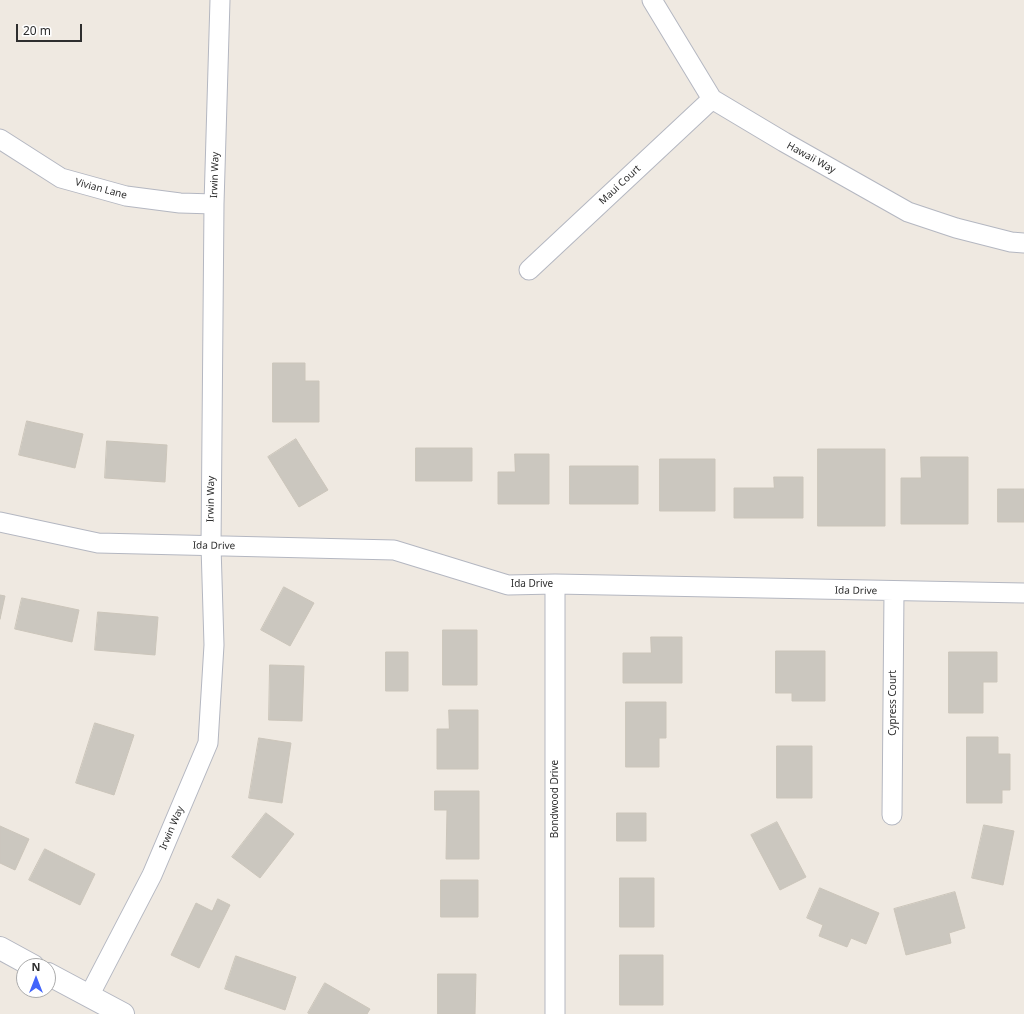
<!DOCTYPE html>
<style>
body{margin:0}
#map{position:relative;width:1024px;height:1014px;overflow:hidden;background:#efe9e1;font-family:"Noto Sans",sans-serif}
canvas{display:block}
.north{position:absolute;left:16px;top:958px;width:40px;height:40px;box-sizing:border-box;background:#fff;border:1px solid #ababab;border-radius:50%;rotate:0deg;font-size:11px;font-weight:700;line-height:16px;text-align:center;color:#2e2e2e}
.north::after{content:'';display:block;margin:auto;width:14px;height:18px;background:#4264fb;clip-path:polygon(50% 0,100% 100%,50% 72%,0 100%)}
.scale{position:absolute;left:16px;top:24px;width:66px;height:18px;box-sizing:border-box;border:2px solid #2e2e2e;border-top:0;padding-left:5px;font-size:12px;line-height:14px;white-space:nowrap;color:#2e2e2e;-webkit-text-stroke:3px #fff;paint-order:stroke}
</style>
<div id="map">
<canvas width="1024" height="1014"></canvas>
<div class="north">N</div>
<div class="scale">20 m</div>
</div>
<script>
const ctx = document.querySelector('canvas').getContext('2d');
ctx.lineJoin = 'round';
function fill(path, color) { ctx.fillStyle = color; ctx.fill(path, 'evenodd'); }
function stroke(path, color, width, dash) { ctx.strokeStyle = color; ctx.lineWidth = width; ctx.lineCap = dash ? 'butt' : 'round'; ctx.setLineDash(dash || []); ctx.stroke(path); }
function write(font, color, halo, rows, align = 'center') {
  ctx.font = font + ' "Noto Sans",sans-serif'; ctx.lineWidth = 3.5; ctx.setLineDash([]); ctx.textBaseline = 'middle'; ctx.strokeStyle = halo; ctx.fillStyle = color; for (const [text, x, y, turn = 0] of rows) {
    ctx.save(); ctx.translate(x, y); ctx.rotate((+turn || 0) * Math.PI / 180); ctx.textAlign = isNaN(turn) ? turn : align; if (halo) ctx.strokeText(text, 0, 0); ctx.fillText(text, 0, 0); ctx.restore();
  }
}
const building = new Path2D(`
 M273 363H305V381H319V422H273Z
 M27 421 83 434 75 468 19 455Z
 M296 439 328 490 299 507 268 457Z
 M107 441 167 445 165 482 105 478Z
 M416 448H472V481H416Z
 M818 449H885V526H818Z
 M515 454H549V504H498V472H515Z
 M921 457H968V524H901V478H921Z
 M660 459H715V511H660Z
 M570 466H638V504H570Z
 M774 477H803V518H734V488H774Z
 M998 489H1024V522H998Z
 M284 587 314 603 290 646 261 630Z
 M0 595 5 596 0 619Z
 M22 598 79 610 72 642 15 629Z
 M98 612 158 617 155 655 95 650Z
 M443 630H477V685H443Z
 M651 637H682V683H623V653H651Z
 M776 651H825V701H792V693H776Z
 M386 652H408V691H386Z
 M949 652H997V682H983V713H949Z
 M270 665 304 666 302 721 269 720Z
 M626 702H666V738H659V767H626Z
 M449 710H478V769H437V729H449Z
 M95 723 134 735 114 795 76 783Z
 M967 737H998V754H1010V790H1002V803H967Z
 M259 738 291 743 282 803 249 798Z
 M777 746H812V798H777Z
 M435 791H479V859H446L447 810H435Z
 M266 813 294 834 260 878 232 857Z
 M617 813H646V841H617Z
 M777 822 806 877 780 890 751 835Z
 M984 825 1014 831 1003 885 972 878Z
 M0 826 29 839 15 870 0 863Z
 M45 849 95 874 80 905 29 880Z
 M620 878H654V927H620Z
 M441 880H478V917H441Z
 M820 888 879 913 866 944 851 938 847 947 819 936 823 925 807 918Z
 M955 892 965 928 949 933 951 943 906 955 894 909Z
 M218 899 230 905 199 968 171 955 196 903 212 911Z
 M620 955H663V1005H620Z
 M236 956 296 977 285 1010 225 989Z
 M438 974H476L475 1014H438Z
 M325 983 370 1009 367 1014H310L308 1013Z`);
const minor = new Path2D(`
 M652 0 712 99 784 142 908 212 956 228 1011 242 1024 243
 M0 139 61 178 126 196 180 203 214 204
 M529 270 712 99
 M0 522 98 543 394 550 508 585 555 584 1024 593
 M555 584V1014
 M892 815 894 592
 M89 996 152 875 208 743 214 645 211 546 214 204 220 0`);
const secondary = new Path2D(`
 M0 948 33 966
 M48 974 123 1014`);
const streetNames = [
 ["Hawaii Way",811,158,29],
 ["Irwin Way",215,175,-88],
 ["Maui Court",620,185,-43],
 ["Vivian Lane",101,189,15],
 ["Irwin Way",211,499,-89],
 ["Ida Drive",214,546,1],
 ["Ida Drive",532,584],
 ["Ida Drive",856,591,1],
 ["Cypress Court",893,703,-90],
 ["Bondwood Drive",555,799,-90],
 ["Irwin Way",172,828,-67]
];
fill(building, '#cbc7bf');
stroke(building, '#cbc5ba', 1);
stroke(minor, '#b4b7c1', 21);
stroke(secondary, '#b4b7c1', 24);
stroke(minor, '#fff', 19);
stroke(secondary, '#fff', 22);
write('10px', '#2e2e2e', '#fff', streetNames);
</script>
